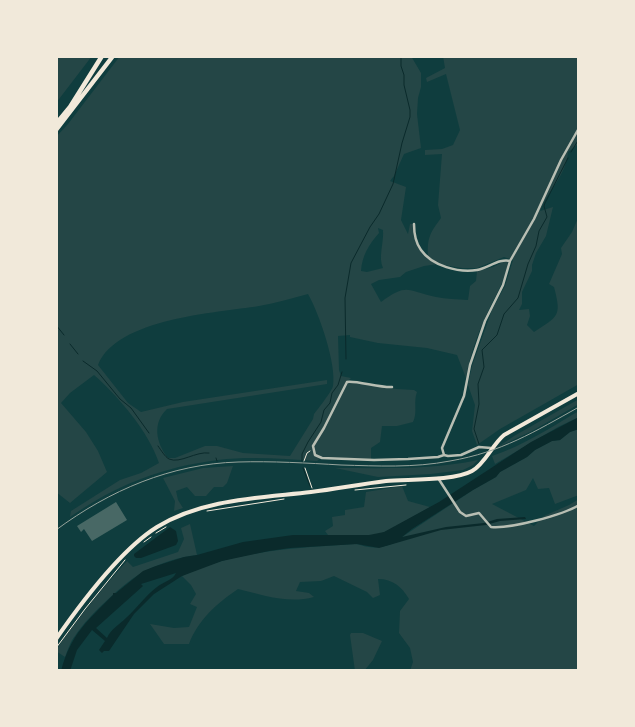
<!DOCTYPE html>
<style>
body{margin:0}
#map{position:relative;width:635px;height:727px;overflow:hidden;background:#0f3d3e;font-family:Barlow,sans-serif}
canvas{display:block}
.frame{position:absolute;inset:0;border:58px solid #f1e9da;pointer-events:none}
</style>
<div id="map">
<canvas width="635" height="727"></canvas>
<div class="frame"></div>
</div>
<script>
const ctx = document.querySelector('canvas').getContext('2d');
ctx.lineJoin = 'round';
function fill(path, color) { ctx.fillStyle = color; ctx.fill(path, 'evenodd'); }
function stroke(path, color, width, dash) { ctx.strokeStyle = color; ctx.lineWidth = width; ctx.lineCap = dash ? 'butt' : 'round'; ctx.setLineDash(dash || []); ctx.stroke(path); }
const green = new Path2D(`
 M56 56H92L56 103Z
 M120 56H411L421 73V87L418 98 417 114 421 148 404 154 394 176 390 181 406 187 401 220 408 234 410 224H414C415 239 417 247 428 256 427 238 430 233 441 218L438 205 442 154 425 155V150L442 149 453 145 460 130 446 74 427 82 426 78 445 68 443 56H579V141L577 145 568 152C566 176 548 190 540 211L553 207 546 236 536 253 532 265V271L522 292V304L519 310 529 309 530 316 527 325 534 332C558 316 562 317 554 287L549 284 562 254 561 248 572 232 579 216V384L500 429 477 445 472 431 475 405 468 385 472 366 492 310 505 286 513 260 504 257 477 268H462L438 264 424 266 406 272 400 277 379 280 371 284 381 302C408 282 407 291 436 297 446 299 457 299 468 300L470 286 476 281 477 271 493 267 505 261 508 262C506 278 498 291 491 305 480 328 470 353 466 378L457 355 427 348 378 343 350 337V335L338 336 339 370 341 376 351 378 348 381 397 389 414 390 417 392C413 402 418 412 413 422L397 426H382L380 442 371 448V459L322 457 317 461C285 459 250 456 218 460 162 467 116 485 70 517L71 511 120 480 141 473 159 463C149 432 118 396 94 375L70 393 61 403 86 432 98 451 107 472 70 503 56 492V137L68 124ZM378 228 383 230C384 243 378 257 383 268L367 272 361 271C362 256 369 244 379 233ZM308 294C319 313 337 365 333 386 332 391 318 409 314 414L313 419 290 456 243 453 217 446H205L175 458H168C156 443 152 423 167 409L327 384V380L183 402 141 412 128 403 98 365C117 318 216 313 259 306 276 303 292 298 308 294Z
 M579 399V404L532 431 498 447 514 436Z
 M579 411V417L558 427 495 464 492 456C523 446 551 427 579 411Z
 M579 429V495L555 504 549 488 538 489 533 478 526 490 492 504 534 526 544 516 569 505 579 499V671H410L413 662 410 648 399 633 400 611 409 599C402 587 393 579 378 579L380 595 373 598 367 592 334 576 321 581 300 582 296 591 309 593 314 597C288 604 263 595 238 589 217 603 198 620 189 644H164L150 624 174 628 189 627 197 607 190 604 196 594 191 585 182 576C236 550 296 548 355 544 360 544 364 547 369 547 381 549 392 544 403 540L402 537 473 490 496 477 500 472 527 457 535 450 552 441 560 440 570 432Z
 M478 460 473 465 463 470 431 474 378 477 335 468C384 468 431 470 478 460Z
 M233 466 227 483 223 487H214L206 496H195L187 487 176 491 178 500 183 508 174 511 175 501 163 478 203 468Z
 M402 486 408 501 430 507 390 530 377 535H328L325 531 333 526 332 517 345 515V510L364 507 366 492Z
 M190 524 197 555C179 557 161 563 145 571 125 581 87 617 75 636 70 642 68 650 65 657L56 651 63 639 97 595 127 561 133 567 178 552 184 539 181 528Z
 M351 633H363L382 641 373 660 364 671H355L350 635Z`);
const water = new Path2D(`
 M579 417V429L570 432 560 440 552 441 535 450 527 457 500 472 496 477 473 490 412 529 402 537 446 527 484 523 497 519 525 517 526 519 500 521 486 525 441 530 379 548 357 544 290 548 269 551 222 561 182 576 154 594 134 614 109 651H104L102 653 99 650 105 641 92 630 77 650 70 671H61C71 634 87 621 113 595V593H116L143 571 156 566 184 557 197 555 243 542 293 535H369L384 532 439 502 531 442ZM176 573C173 580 163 582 157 587 145 596 137 608 126 618 119 625 111 629 107 638L96 628 143 586 141 584Z
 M170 527 176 531 178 541 176 545 141 558H136L134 556V554Z`);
const stream = new Path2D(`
 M571 152 579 139
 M56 325 64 335
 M70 344 78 354
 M346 359 345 298 351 263 370 227 379 214 393 184 402 143 410 117V110L404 85V75L401 66V56
 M83 361 97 371 120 399 131 408 149 433
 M479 444 474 429 479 404 478 384 484 367 482 350 497 335 504 314 518 298 528 264 536 246 539 231 547 217 544 206 545 203 568 158
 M158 446C161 450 165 457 169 459 180 464 196 451 209 453
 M216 458 217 461
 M302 461V454L308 442 321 422 324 410 330 403 332 393 338 385 342 372
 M303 468 310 486`);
const building = new Path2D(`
 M116 502 127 520 92 541 84 529 81 532 77 526Z`);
const path = new Path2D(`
 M304 461 307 453 310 451
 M305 468 312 488
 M355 490 406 485
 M207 511 284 499
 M156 533 166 527
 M144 542 151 537
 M56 648 85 609 125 560`);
const minor = new Path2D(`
 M414 224C414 233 415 242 421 250 432 266 459 273 477 270 488 268 500 258 510 261
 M392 387C381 388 354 380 347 382L324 428 313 446 315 455 322 458 374 460 408 459 438 457 444 455 448 456 461 455 479 447 491 448
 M444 455 442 448 464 396 470 365 485 321 503 285 510 261 534 219 561 160 579 128
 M438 478 460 512 466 516 479 513 491 527C510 529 563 515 579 505`);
const primary = new Path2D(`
 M56 639C81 603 120 550 157 527 202 499 259 498 311 492 336 489 361 484 386 481 408 479 454 481 472 471 485 464 492 445 504 435L579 393`);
const motorway = new Path2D(`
 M56 124 70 107 102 56
 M56 130 113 56`);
const rail = new Path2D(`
 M56 530C110 490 171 464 238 462 272 461 307 463 341 465 377 466 414 468 450 461 502 452 534 432 579 407`);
fill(green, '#244646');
fill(water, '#0a2a2b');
stroke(stream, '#0a2a2b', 1);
fill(building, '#486865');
stroke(path, '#f1e9da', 1);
stroke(minor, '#b8beb3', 2.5);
stroke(primary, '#f1e9da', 4);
stroke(motorway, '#f1e9da', 4.5);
stroke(rail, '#97a49c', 1);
</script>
